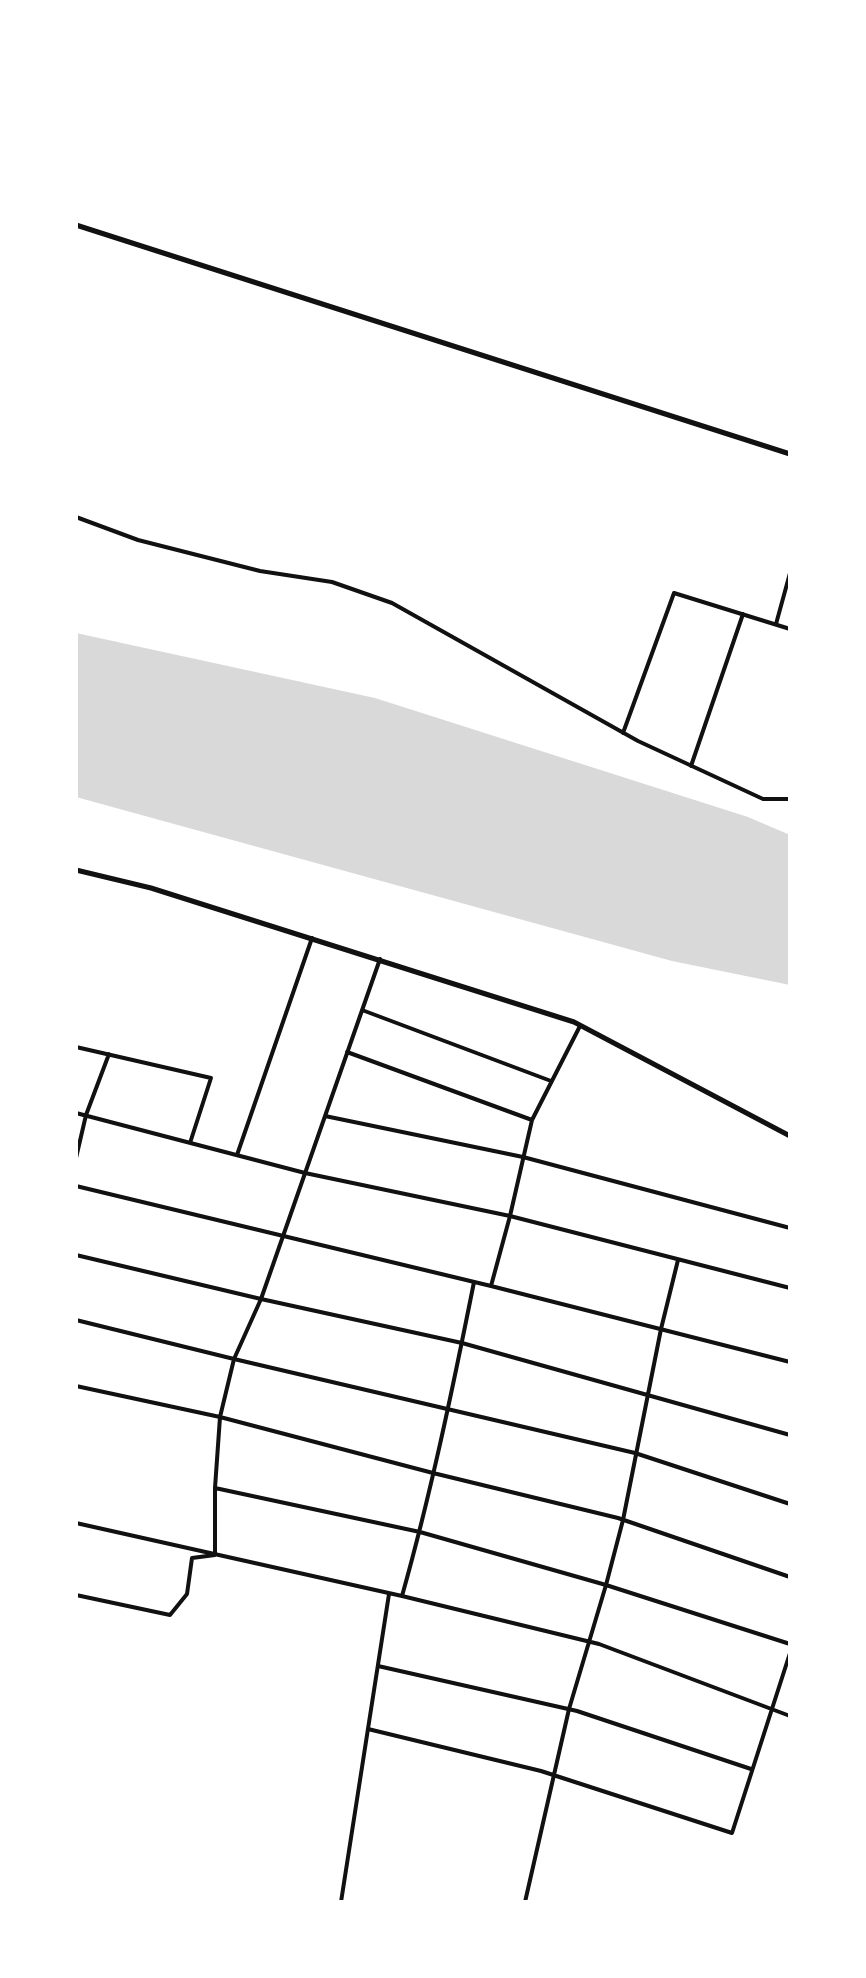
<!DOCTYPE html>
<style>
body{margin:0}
#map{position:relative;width:866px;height:1978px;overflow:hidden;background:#fff;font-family:"Public Sans",sans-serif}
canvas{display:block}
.frame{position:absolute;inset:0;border:78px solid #fff;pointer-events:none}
</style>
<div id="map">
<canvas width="866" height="1978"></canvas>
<div class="frame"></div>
</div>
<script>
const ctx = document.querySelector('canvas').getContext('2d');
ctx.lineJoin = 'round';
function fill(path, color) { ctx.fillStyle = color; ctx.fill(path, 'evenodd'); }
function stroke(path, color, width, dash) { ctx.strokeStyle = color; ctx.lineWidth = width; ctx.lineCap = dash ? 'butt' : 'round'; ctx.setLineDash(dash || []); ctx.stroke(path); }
const water = new Path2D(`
 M76 633 375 698 748 817 790 835V985L672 961 76 797Z`);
const minor = new Path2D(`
 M76 517 138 540 260 571 332 582 392 603 638 741 763 799H790
 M776 624 790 573
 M623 733 674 593 790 629
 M691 766 743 614
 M362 1010 551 1081
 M76 1047 211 1078 190 1143
 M347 1052 532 1120
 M76 1113 305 1173 510 1216 790 1288
 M325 1116 523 1157 790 1228
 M237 1155 312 938
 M76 1158 86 1115 109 1054
 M76 1186 491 1286 790 1362
 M76 1255 261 1299 462 1343 790 1435
 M491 1286 510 1216 532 1120 580 1026
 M76 1320 234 1359 635 1453 790 1504
 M76 1386 220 1417 433 1473 618 1518 790 1577
 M215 1488 420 1532 606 1585 790 1644
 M76 1523 402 1596 599 1644 790 1716
 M76 1595 170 1615 187 1594 192 1558 215 1555V1488L220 1417 234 1359 261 1299 380 959
 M402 1596C431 1493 453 1387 474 1282
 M378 1666 577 1711 751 1769
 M368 1729 541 1771 732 1833 790 1653
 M341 1902 389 1594
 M525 1902 569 1709 606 1585 623 1520 661 1329 678 1260`);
const tertiary = new Path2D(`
 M76 225 790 454
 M76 870 151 888 574 1022 790 1136`);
fill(water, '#d9d9d9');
stroke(minor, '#111', 4);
stroke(tertiary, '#111', 5);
</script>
